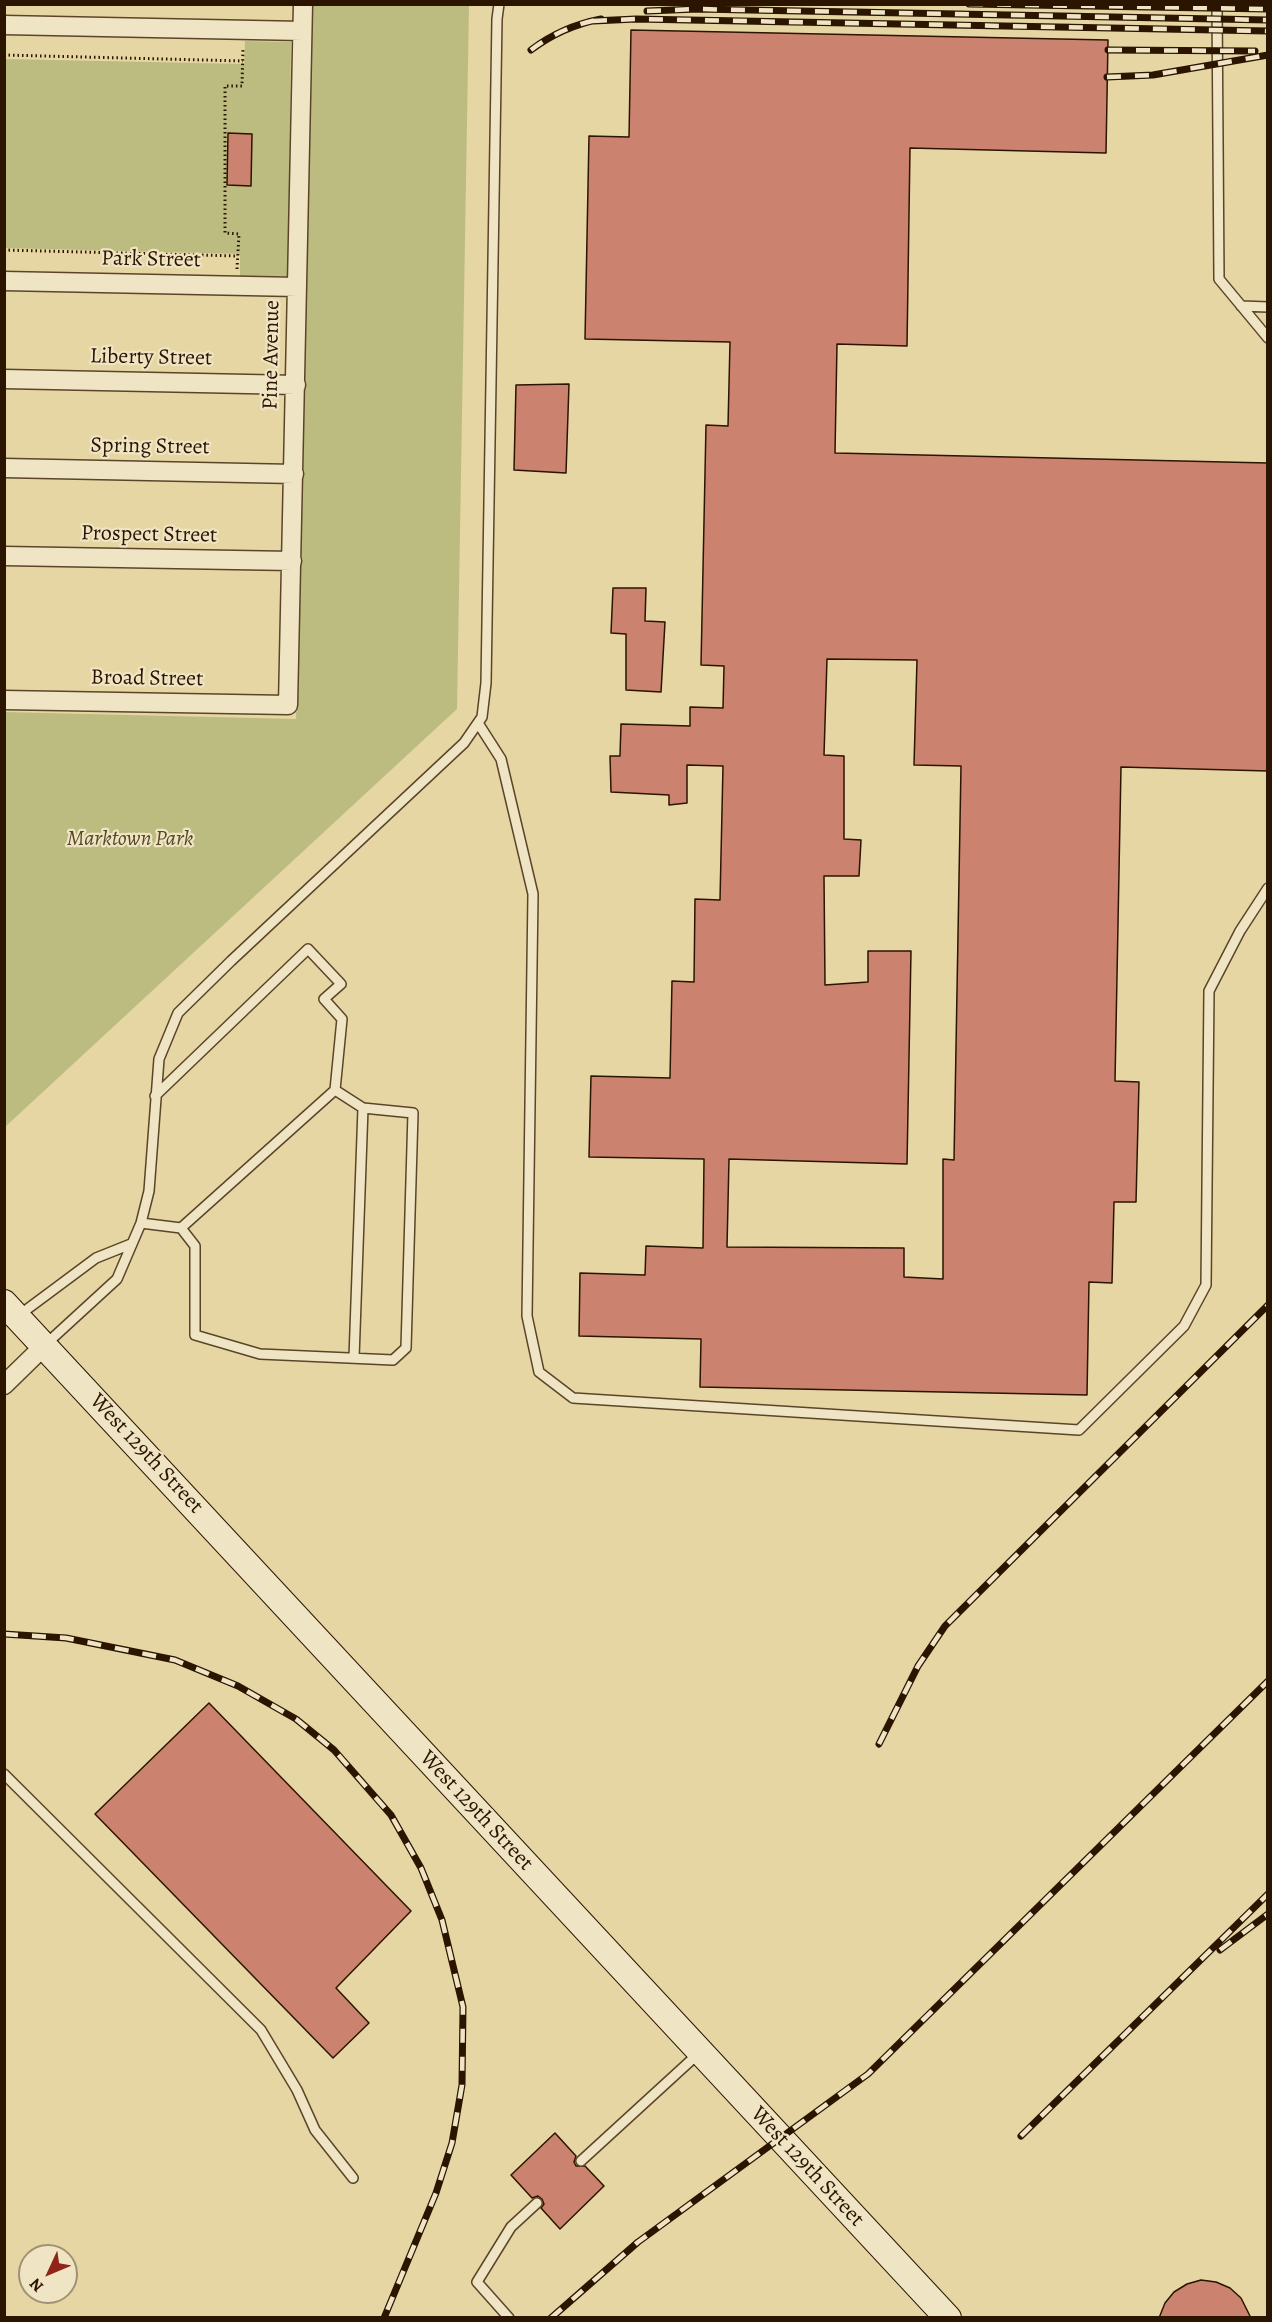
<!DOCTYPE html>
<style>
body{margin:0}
#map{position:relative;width:1272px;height:2322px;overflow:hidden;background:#e6d6a3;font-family:Alegreya,serif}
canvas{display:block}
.frame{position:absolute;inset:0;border:6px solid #2b1500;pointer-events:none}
.north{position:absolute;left:18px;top:2244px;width:60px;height:60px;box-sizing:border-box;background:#efe4c3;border:2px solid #a19175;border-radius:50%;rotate:226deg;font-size:16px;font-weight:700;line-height:24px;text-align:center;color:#2b1500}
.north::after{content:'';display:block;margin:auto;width:21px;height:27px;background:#8f2418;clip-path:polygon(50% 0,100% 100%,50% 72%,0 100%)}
</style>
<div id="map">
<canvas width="1272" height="2322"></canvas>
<div class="frame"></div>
<div class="north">N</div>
</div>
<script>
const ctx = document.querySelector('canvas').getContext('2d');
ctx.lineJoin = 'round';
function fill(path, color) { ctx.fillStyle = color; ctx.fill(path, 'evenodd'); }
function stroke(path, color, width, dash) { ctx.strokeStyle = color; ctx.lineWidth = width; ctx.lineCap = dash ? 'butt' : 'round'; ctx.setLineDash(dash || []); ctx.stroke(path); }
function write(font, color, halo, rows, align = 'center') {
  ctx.font = font + ' Alegreya,serif'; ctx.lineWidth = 4.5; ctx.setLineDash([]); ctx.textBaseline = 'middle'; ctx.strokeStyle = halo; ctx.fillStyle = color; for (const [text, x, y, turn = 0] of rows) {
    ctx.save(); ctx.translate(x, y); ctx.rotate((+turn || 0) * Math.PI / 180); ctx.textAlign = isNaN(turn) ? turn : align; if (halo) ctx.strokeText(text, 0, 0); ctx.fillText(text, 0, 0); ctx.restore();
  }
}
const green = new Path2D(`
 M311 5H469L457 709 5 1127 4 712 296 719Z
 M245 41 291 42 288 276H240V254L5 248V59L244 64ZM228 134H251V185H227Z`);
const building = new Path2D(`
 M631 30 1108 40 1106 153 910 148 907 346 837 344 835 453 1268 463V771L1121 767 1115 1081 1139 1082 1136 1202H1114L1112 1283 1089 1282 1087 1395 700 1387 701 1339 579 1336 580 1273 645 1275 646 1246 703 1248 704 1159 589 1157 591 1076 670 1078 672 981 694 982 695 899 720 900 723 766 687 765V803L669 805V795L611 792 610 756H620L621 724 690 726V707L723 708 724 666 701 665 706 425 728 426 730 342 585 339 589 136 629 137ZM827 659 917 660 914 765 961 766 954 1160 943 1159V1279L904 1277V1248L727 1247 729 1159 907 1164 911 951H868V982L825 985 824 876H859L861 840 844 839V756L824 755Z
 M228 133 252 134 251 186 227 185Z
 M569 384 566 473 514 470 516 385Z
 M613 588H646L645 621 665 622 661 692 626 690V634L611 633Z
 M209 1703 411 1911 336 1988 369 2023 333 2058 95 1814Z
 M555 2133 576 2156 574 2162 576 2166H585L604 2186 560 2229 541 2208 544 2204 542 2199 538 2196 532 2198 511 2175Z
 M1201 2280 1216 2282 1230 2288 1241 2298 1251 2318H1159L1165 2303 1174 2292 1187 2284Z`);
const path = new Path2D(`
 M4 55 243 61
 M4 250 238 256
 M237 269 239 234 225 233V86H242L243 48`);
const lane = new Path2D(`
 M1217 4 1219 279 1268 338
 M1241 306 1268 307
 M478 723 501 759 533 894 527 1316 539 1372 573 1398 1079 1430 1184 1326 1206 1285 1209 991 1240 931 1268 888
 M155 1096 308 949 341 984 324 999 342 1019 335 1090
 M141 1223 181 1228 335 1090 363 1108 413 1113 406 1348 393 1360 260 1354 195 1335V1246L181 1228
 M18 1316 96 1258 131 1244
 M45 1345 117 1279 141 1223 149 1191 159 1059 178 1013 231 961 464 743 482 717 486 683 497 19 499 4
 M354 1358 363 1108
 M4 1774 261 2030 297 2090 315 2130 353 2178
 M581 2161 699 2053
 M509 2318 477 2282 511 2227 537 2203`);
const street = new Path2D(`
 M4 25 302 31
 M4 281 297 287
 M4 379 296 385
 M4 468 294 474
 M4 556 292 561
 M4 700 288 705 303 4
 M4 1385 45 1345`);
const secondary = new Path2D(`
 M4 1303 948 2318`);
const rail = new Path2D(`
 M969 4 1268 9
 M647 11 697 9 1268 20
 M593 21 636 19 1268 31
 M531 50C552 34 575 24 601 19
 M1108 50 1255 51
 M1107 77 1153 75 1268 55
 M4 1634 66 1638 175 1660 238 1686 296 1719 334 1750 391 1815 421 1868 442 1920 463 2007 462 2085 452 2143 436 2193 384 2318
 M879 1744 918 1666 945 1626 1268 1305
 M1220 1950 1268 1914
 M1021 2136 1268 1894
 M551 2318 638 2242 868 2074 1268 1681`);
const streetNames = [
 ["Park Street",151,260,1],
 ["Pine Avenue",272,355,-89],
 ["Liberty Street",151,358,1],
 ["Spring Street",150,447,1],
 ["Prospect Street",149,535,1],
 ["Broad Street",147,679,1],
 ["West 129th Street",146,1454,47],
 ["West 129th Street",476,1811,47],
 ["West 129th Street",807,2167,47]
];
const parkNames = [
 ["Marktown Park",130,840]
];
fill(green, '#bcbc81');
fill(building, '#cb826e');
stroke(building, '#2b1500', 1.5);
stroke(lane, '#5a4529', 12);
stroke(street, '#5a4529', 21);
stroke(secondary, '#2b1500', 28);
stroke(path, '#2b1500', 3, [1.5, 3]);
stroke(lane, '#efe4c3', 9);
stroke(street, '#efe4c3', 18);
stroke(secondary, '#efe4c3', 26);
stroke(rail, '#2b1500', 7);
stroke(rail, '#efe4c3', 4.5, [14]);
write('22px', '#2b1500', '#efe4c3', streetNames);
write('italic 22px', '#564727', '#efe4c3', parkNames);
</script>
